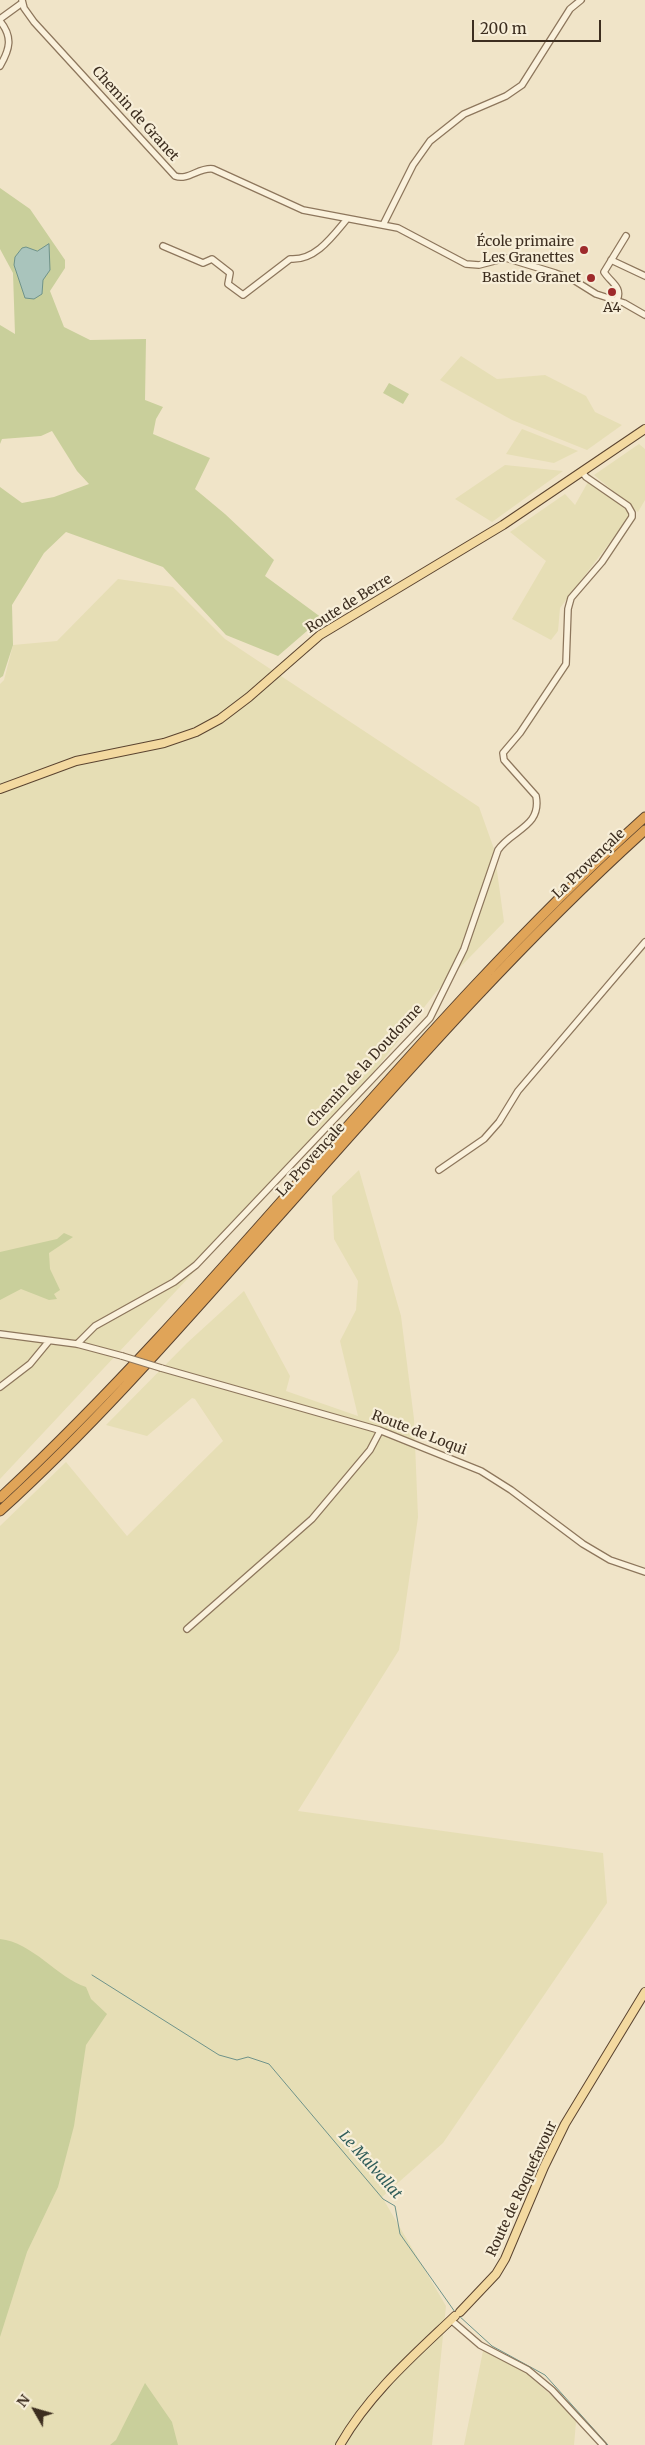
<!DOCTYPE html>
<meta charset="utf-8">
<style>
body{margin:0}
#map{position:relative;width:645px;height:2445px;overflow:hidden;background:#f0e4c8;font-family:Merriweather,serif}
canvas{display:block}
.north{position:absolute;left:10px;top:2385px;width:50px;height:50px;-webkit-text-stroke:4px #f7eed8;paint-order:stroke;rotate:308deg;font-size:14px;font-weight:700;line-height:20px;text-align:center;color:#3d2e20}
.north::after{content:'';display:block;margin:auto;width:18px;height:22px;background:#3d2e20;clip-path:polygon(50% 0,100% 100%,50% 72%,0 100%)}
.scale{position:absolute;left:472px;top:20px;width:129px;height:22px;box-sizing:border-box;border:2px solid #3d2e20;border-top:0;padding-left:6px;font-size:15px;line-height:18px;white-space:nowrap;color:#3d2e20;-webkit-text-stroke:4px #f7eed8;paint-order:stroke}
</style>
<div id="map">
<canvas width="645" height="2445"></canvas>
<div class="north">N</div>
<div class="scale">200 m</div>
</div>
<script>
const ctx = document.querySelector('canvas').getContext('2d');
ctx.lineJoin = 'round';
function fill(path, color) { ctx.fillStyle = color; ctx.fill(path, 'evenodd'); }
function stroke(path, color, width, dash) { ctx.strokeStyle = color; ctx.lineWidth = width; ctx.lineCap = dash ? 'butt' : 'round'; ctx.setLineDash(dash || []); ctx.stroke(path); }
function write(font, color, halo, rows, align = 'center') {
  ctx.font = font + ' Merriweather,serif'; ctx.lineWidth = 4.5; ctx.setLineDash([]); ctx.textBaseline = 'middle'; ctx.strokeStyle = halo; ctx.fillStyle = color; for (const [text, x, y, turn = 0] of rows) {
    ctx.save(); ctx.translate(x, y); ctx.rotate((+turn || 0) * Math.PI / 180); ctx.textAlign = isNaN(turn) ? turn : align; if (halo) ctx.strokeText(text, 0, 0); ctx.fillText(text, 0, 0); ctx.restore();
  }
}
const farmland = new Path2D(`
 M461 356 497 379 545 375 586 396 595 412 622 425 587 450 512 420 440 380Z
 M522 429 578 451 554 463 506 454Z
 M639 444 645 449V500L638 512 594 475Z
 M505 465 563 471 492 522 455 499Z
 M588 482 628 510 630 516 560 608 558 631 551 640 512 619 546 561 510 532 565 494 575 505Z
 M118 579 173 587 225 639 479 807 494 849 504 922 436 992 339 1117 0 1479V684L4 680 13 645 57 641Z
 M359 1170 401 1316 414 1419 418 1517 399 1650 298 1811 603 1853 607 1903 443 2143 382 2197 446 2306 432 2445H0V1526L66 1462 127 1536 223 1441 195 1399 192 1398 147 1436 106 1425 187 1343 244 1291 290 1376 286 1391 358 1416 340 1341 356 1310 358 1281 334 1239 332 1196Z
 M483 2351 524 2371 563 2406 576 2422 574 2445H464Z`);
const green = new Path2D(`
 M0 188 30 209 65 260V268L50 291 64 327 90 340 146 339 145 400 163 407 156 419 153 434 210 458 195 489 225 514 274 560 265 576 322 618 278 656 226 635 163 567 66 532 44 553 12 605 13 645 3 676 0 678V487L22 503 54 497 89 484 77 471 52 431 41 436 2 439 0 444V325L15 334 13 273 0 249Z
 M389 383 409 394 403 404 383 393Z
 M64 1233 73 1237 49 1253 50 1269 60 1290 54 1294 57 1299 49 1300 21 1289 0 1300V1252L57 1239Z
 M0 1939C32 1942 58 1978 86 1987L91 1999 107 2014 86 2045 74 2126 58 2187 27 2252 0 2337Z
 M145 2383 172 2422 178 2445H110L116 2440Z`);
const water = new Path2D(`
 M49 244 50 270 43 280 42 294 34 299 25 298 14 265 15 257 22 248 26 247 37 251Z`);
const stream = new Path2D(`
 M92 1975 219 2055 237 2060 248 2057 269 2064 383 2199 395 2206 400 2234 455 2312
 M458 2315 492 2346 545 2375 608 2445`);
const minor = new Path2D(`
 M22 0 24 8 34 22 175 176C188 181 199 167 213 169L303 210 398 228 466 264 479 265 506 258 555 273 572 279 596 294 624 303 645 315
 M0 19 22 3
 M0 21C13 37 10 49 0 66
 M383 225 413 165 430 141 464 114 506 96 522 85 570 9 581 0
 M163 246 203 263 212 259 230 273 228 284 243 295 290 259C315 261 332 237 347 219
 M611 260 645 276
 M617 300C623 287 610 282 604 272L626 236
 M439 1170 484 1139 499 1122 518 1091 645 942
 M0 1334 77 1344 122 1356
 M77 1344 95 1326 174 1282 196 1265 430 1018 464 949 498 850C511 830 542 827 536 796L504 760 503 753 520 733 566 664 568 609 571 598 602 562 632 517V513L628 506 586 477 582 472
 M161 1368 379 1430 481 1471 511 1490 583 1544 610 1560 645 1572
 M0 1387 30 1364 49 1341
 M187 1629 312 1519 370 1450 380 1431
 M451 2320 480 2345 528 2370 552 2390 603 2445`);
const major = new Path2D(`
 M0 789 76 761 164 743 196 732 220 719 249 697 320 635 503 525 645 429
 M460 2312 496 2274 505 2259 544 2167 565 2124 645 1992
 M340 2445C369 2394 413 2356 455 2316`);
const highway = new Path2D(`
 M0 1498C229 1285 412 1027 645 817
 M0 1511C87 1432 166 1343 244 1255 374 1110 500 961 645 830`);
const minorBridge = new Path2D(`
 M122 1356 161 1368`);
const markers = [
 [584,250,5,"#9e2a2b"],
 [591,278,5,"#9e2a2b"],
 [612,292,5,"#9e2a2b"]
];
const streetNames = [
 ["Chemin de Granet",135,114,48],
 ["Route de Berre",349,604,-32],
 ["La Provençale",589,864,-44],
 ["Chemin de la Doudonne",365,1066,-47],
 ["La Provençale",311,1160,-48],
 ["Route de Loqui",419,1433,21],
 ["Route de Roquefavour",522,2189,-65]
];
const poiNames = [
 ["École primaire",574,242],
 ["Les Granettes",574,258],
 ["Bastide Granet",581,278],
 ["A4",612,308,"center"]
];
const waterNames = [
 ["Le Malvallat",370,2165,48]
];
fill(farmland, '#e6deb5');
fill(green, '#c9cf9b');
fill(water, '#a9c4bc');
stroke(water, '#6f938a', 1);
stroke(stream, '#6f938a', 1);
stroke(minor, '#8d765c', 8);
stroke(major, '#5b4430', 10);
stroke(highway, '#5b4430', 11);
stroke(minor, '#faf1dc', 5.5);
stroke(major, '#f3d9a0', 8);
stroke(highway, '#e0a458', 9);
stroke(minorBridge, '#8d765c', 8, []);
stroke(minorBridge, '#faf1dc', 5.5);
for (const [x, y, r, color] of markers) { const dot = new Path2D(); dot.arc(x, y, r, 0, 2 * Math.PI); ctx.fillStyle = color; ctx.fill(dot); stroke(dot, '#f7eed8', 2); }
write('14px', '#3d2e20', '#f7eed8', streetNames);
write('14px', '#3d2e20', '#f7eed8', poiNames, 'right');
write('italic 15px', '#2f5d5a', '#f7eed8', waterNames);
</script>
